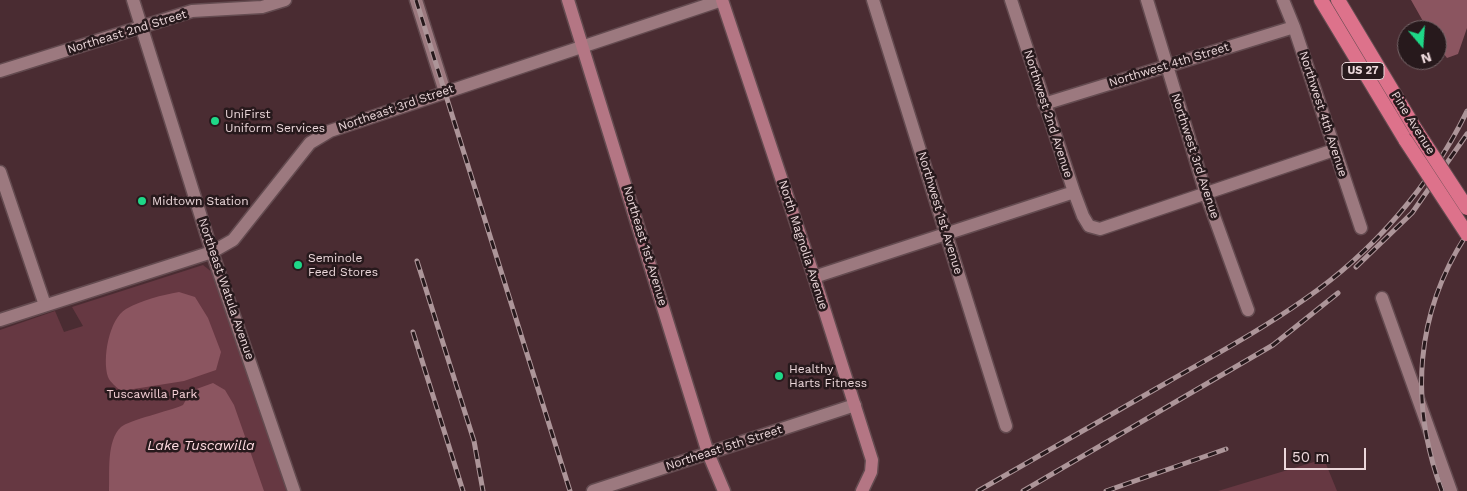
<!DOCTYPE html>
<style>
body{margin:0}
#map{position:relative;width:1467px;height:491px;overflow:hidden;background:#4a2c32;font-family:"Work Sans",sans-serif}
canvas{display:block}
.north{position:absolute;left:1397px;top:20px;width:50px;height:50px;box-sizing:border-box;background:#27191c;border:1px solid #756568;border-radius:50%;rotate:162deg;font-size:14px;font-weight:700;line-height:20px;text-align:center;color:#ebd7da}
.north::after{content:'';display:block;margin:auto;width:18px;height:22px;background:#1ed888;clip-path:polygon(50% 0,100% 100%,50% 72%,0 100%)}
.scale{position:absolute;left:1284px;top:448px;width:82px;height:22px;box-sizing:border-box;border:2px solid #ebd7da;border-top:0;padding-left:6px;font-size:15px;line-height:18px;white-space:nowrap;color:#ebd7da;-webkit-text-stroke:4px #27191c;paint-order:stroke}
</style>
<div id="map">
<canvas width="1467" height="491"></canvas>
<div class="north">N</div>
<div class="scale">50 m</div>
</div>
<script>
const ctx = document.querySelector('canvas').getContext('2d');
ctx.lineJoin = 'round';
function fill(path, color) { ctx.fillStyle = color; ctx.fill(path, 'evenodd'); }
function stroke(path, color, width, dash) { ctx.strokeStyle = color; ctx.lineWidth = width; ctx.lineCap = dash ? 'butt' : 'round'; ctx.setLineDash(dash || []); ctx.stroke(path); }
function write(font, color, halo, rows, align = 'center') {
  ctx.font = font + ' "Work Sans",sans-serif'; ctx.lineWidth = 5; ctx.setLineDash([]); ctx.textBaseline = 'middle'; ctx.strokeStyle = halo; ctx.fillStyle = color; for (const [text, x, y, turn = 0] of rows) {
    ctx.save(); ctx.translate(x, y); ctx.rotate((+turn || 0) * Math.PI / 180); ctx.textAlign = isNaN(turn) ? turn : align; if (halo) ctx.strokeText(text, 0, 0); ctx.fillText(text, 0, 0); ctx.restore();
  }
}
const green = new Path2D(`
 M203 265 213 273 287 491H0V330L55 311 64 332 83 326 72 307Z
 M1324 459 1337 491H1218Z`);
const water = new Path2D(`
 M1411 0H1467V28L1458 54 1447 58 1437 45V30H1428Z
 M179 292 195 297 208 318 221 352 216 370 184 381 121 391C117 388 110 382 108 377 102 359 109 319 126 309 142 300 162 295 179 292Z
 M213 383 225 390 234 405 264 491H109C110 473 106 441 121 427 129 420 170 411 183 405L191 391Z`);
const minor = new Path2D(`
 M416 0 445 92
 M873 0 1006 426
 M1011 0 1074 192 1083 216 1089 226 1100 229 1334 150
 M1147 0 1206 194 1248 310
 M1283 0 1294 27 1361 228
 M0 71 192 11 262 7 285 0
 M1044 104 1294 27
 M0 172 45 305
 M814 277 1074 192
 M1382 298 1451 491
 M593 491 855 405`);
const tertiary = new Path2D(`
 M133 0 212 252 294 491
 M0 320 212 252 233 240 310 143 330 131 722 0`);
const secondary = new Path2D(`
 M568 0 708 453 724 491
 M722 0 814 277 872 460 871 472 862 491`);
const trunk = new Path2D(`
 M1321 0 1406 141
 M1338 0 1416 130`);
const rail = new Path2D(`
 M416 0 570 491
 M417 261 474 441 483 491
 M1356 267 1412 213 1467 134
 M413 332 463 491
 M978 491C1041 455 1103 419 1166 383 1213 356 1261 330 1305 299 1373 252 1431 185 1467 111
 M1023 491 1273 345 1338 293
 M1106 491 1226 449
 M1442 491C1409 403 1415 313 1467 234`);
const trunkBridge = new Path2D(`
 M1416 130 1467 208
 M1406 141 1467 234`);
const markers = [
 [215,121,5,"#1ed888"],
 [142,201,5,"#1ed888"],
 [298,265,5,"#1ed888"],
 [779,376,5,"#1ed888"]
];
const shields = [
 [1363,71,42]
];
const shieldNames = [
 ["US 27",1363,71]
];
const streetNames = [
 ["Northeast 2nd Street",127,32,-17],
 ["Northwest 4th Street",1169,65,-17],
 ["Northeast 3rd Street",396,108,-19],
 ["Northwest 2nd Avenue",1048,114,72],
 ["Northwest 4th Avenue",1323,114,72],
 ["Pine Avenue",1413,123,58],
 ["Northwest 3rd Avenue",1195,156,72],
 ["Northwest 1st Avenue",940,213,73],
 ["North Magnolia Avenue",803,245,72],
 ["Northeast 1st Avenue",645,246,73],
 ["Northeast Watula Avenue",226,289,71],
 ["Northeast 5th Street",724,448,-18]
];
const poiNames = [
 ["UniFirst",225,114],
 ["Uniform Services",225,128],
 ["Midtown Station",152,201],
 ["Seminole",308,258],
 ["Feed Stores",308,272],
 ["Healthy",789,369],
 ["Harts Fitness",789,383]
];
const parkNames = [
 ["Tuscawilla Park",152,394]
];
const waterNames = [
 ["Lake Tuscawilla",201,446]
];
fill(green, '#663842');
fill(water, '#8b5560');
stroke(minor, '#644b50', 15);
stroke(tertiary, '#644b50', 15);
stroke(secondary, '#644b50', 15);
stroke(trunk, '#644b50', 16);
stroke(minor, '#9c797f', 12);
stroke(tertiary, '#9c797f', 12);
stroke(secondary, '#b47684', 12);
stroke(trunk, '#dd728b', 14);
stroke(rail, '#ad9599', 5);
stroke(rail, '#27191c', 3, [9]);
stroke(trunkBridge, '#644b50', 16, []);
stroke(trunkBridge, '#dd728b', 14);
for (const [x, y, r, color] of markers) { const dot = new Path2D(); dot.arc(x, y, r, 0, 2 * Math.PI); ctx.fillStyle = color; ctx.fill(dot); stroke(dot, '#27191c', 2); }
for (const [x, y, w] of shields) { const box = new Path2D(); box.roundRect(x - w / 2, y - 8.5, w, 17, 4); ctx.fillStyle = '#27191c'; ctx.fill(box); stroke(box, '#ebd7da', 1); }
write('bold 11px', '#ebd7da', null, shieldNames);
write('12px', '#ebd7da', '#27191c', streetNames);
write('12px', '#ebd7da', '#27191c', poiNames, 'left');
write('12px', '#f7d2d8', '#27191c', parkNames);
write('italic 14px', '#fedae0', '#27191c', waterNames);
</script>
